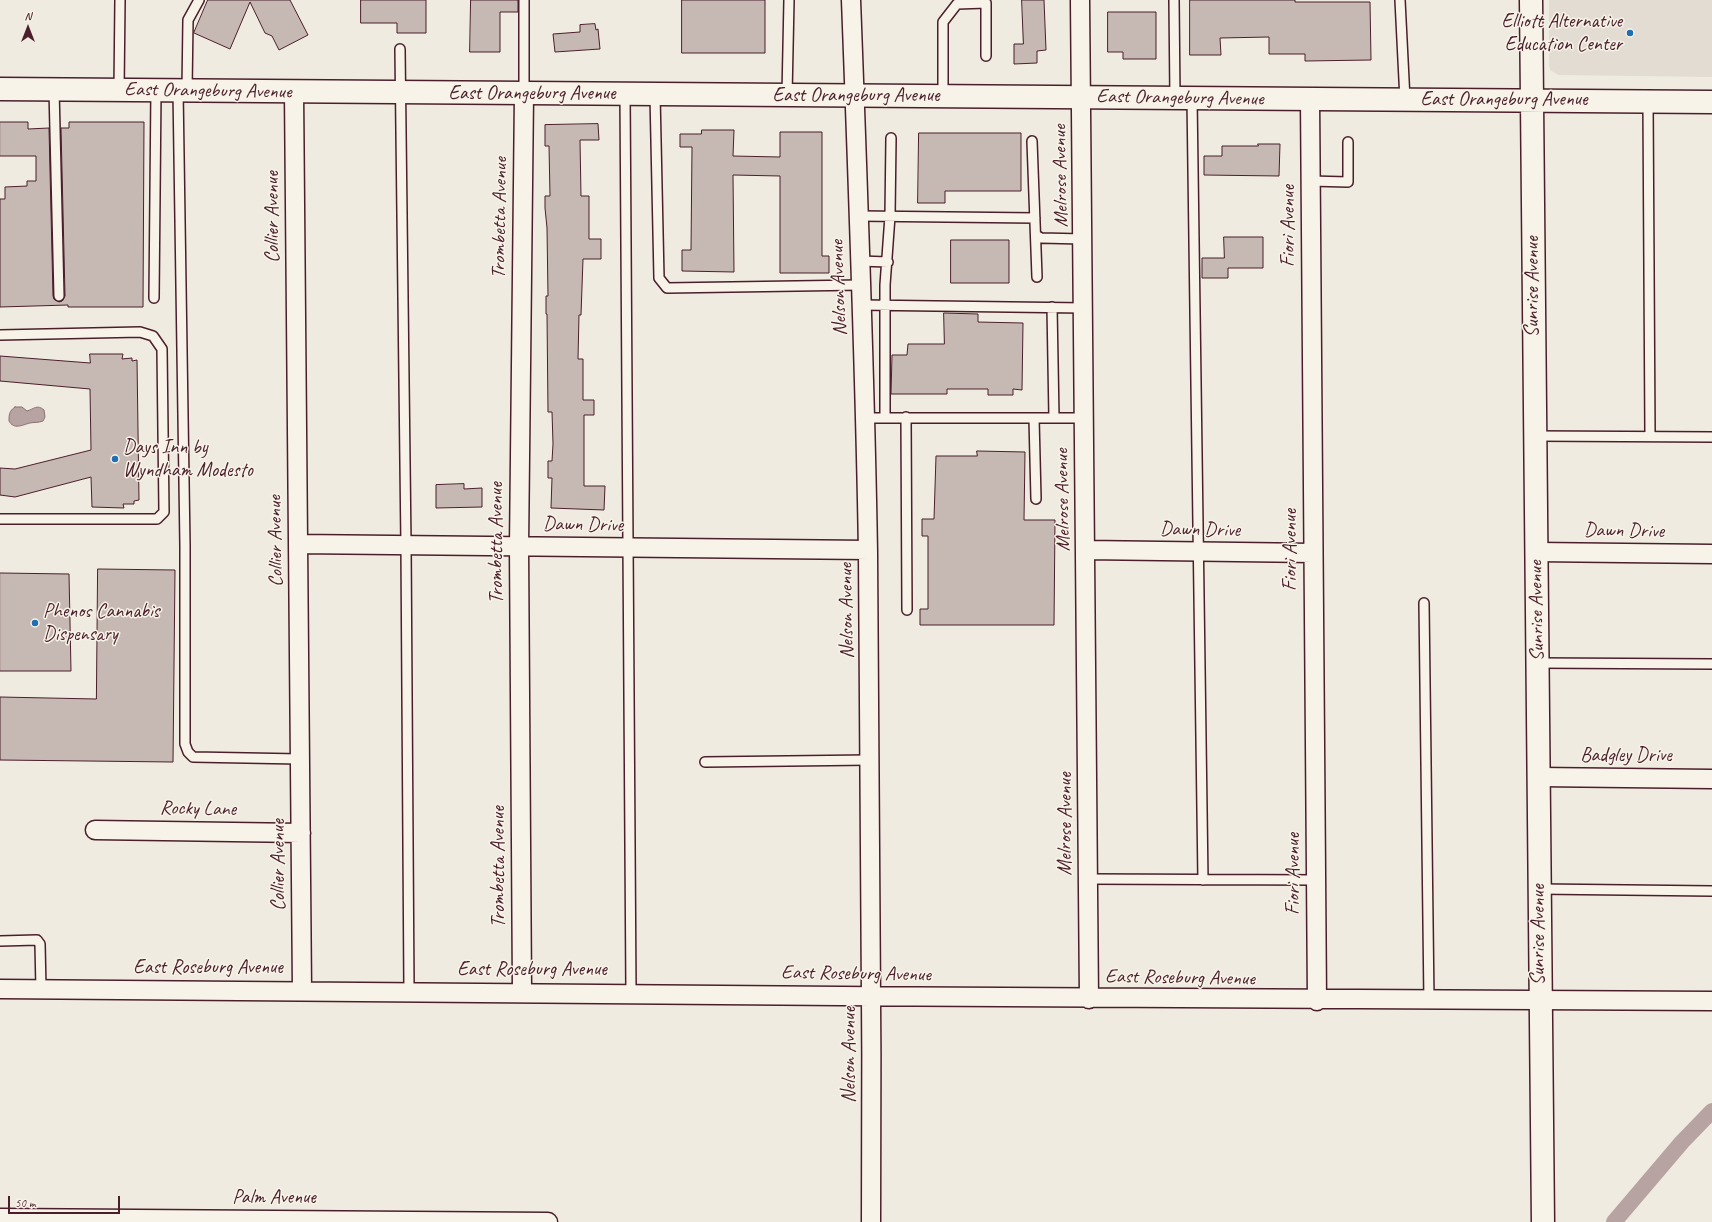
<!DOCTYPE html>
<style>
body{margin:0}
#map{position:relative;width:1712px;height:1222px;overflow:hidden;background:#f0ebe0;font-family:Caveat,sans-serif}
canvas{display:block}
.north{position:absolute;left:8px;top:8px;width:40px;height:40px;-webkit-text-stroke:3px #f7f3e8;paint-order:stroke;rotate:0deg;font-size:11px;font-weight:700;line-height:16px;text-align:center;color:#4a1f2b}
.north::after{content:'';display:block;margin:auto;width:14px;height:18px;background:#4a1f2b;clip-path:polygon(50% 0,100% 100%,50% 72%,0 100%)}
.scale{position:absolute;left:8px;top:1196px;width:112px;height:18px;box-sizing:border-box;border:2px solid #4a1f2b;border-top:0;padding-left:5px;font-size:12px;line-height:14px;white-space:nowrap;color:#4a1f2b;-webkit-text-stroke:3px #f7f3e8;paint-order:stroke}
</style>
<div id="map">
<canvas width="1712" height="1222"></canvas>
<div class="north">N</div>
<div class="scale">50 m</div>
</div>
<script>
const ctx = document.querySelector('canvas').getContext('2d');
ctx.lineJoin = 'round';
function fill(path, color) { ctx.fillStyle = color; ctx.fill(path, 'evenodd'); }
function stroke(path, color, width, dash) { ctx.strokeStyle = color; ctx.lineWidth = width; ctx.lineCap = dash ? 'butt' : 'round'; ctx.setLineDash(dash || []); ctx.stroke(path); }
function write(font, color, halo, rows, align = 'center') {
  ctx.font = font + ' Caveat,sans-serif'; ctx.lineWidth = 3; ctx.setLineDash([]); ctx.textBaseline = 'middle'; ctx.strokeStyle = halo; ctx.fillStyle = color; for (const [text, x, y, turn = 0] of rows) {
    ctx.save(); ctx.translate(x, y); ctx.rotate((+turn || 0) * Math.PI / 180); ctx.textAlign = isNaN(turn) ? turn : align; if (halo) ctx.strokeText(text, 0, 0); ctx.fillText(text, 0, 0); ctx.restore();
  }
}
const built = new Path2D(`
 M1549 0H1712V77L1558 75 1555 73 1550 70 1549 65Z`);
const water = new Path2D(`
 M15 407H22L27 411C34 409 37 404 44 410L45 417 43 421C38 423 34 422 30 423 22 425 14 430 9 421 9 415 9 411 15 407Z`);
const canal = new Path2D(`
 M1614 1222 1682 1142 1712 1111`);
const building = new Path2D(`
 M208 0H290L308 35 279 50 272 36 265 33 250 2 230 49 194 33Z
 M361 0H426V33H397V23H361Z
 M471 0H518V12H500V52H470Z
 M682 0H765V53H682Z
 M1022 0H1044L1046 50 1037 51V63L1014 64V44H1023Z
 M1190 0H1295V2H1370L1371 60 1305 61V54H1269V37L1220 38 1221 55H1190Z
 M1108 12H1156V59H1123V52H1108Z
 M595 24 596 30 598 29 600 49 555 52 553 34 580 32V25Z
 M0 122H28V129L49 128 53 296 54 299 59 302 62 301 65 296 61 128H69V122H144L143 307H68V305L0 307V199H5V187L27 186V181H36V156H0Z
 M598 124 599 140H580L581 196H589V239H601V259H583L581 315H579L578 359H583V400H594V415H584V486H605L604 510 551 508 552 478H548V461H552L553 444 552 412H548L547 314H546V296H548L547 228 545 208V196H550L549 146H545V125Z
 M702 130H734L733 156 780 157V132H822V256H829V273H780V176L733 175 734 272 682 271V250H691L692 147H680V134H701Z
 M919 133H1021V191H945V203H918Z
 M1258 144H1280L1279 176 1204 175V156H1222V146H1258Z
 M1224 237H1263V268H1228V278H1202V258H1224Z
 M951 240H1009V283H951Z
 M944 313 978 314V322L1023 323 1022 390 1013 389V395H988V389H947V394H891L892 355H907L908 344H944Z
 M90 354H123L122 359 132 358V361L137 360 139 500 134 501V504H123L124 508 92 507 91 477 15 497 0 495V468L15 469 91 450 90 389 0 381V356L90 363Z
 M977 451 1025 452 1024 520H1055L1054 625H920V609H928V536H922V519H934L936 456H977Z
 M464 484V489L482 488V507L436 508V485Z
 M98 569 175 570 173 762 0 760V697L96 699Z
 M0 573 69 574 71 671H0Z`);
const service = new Path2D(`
 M1174 0 1175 98
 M1400 0 1405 100
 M400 49 406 545 409 991
 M54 89 59 296
 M119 90 120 0
 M178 90 185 546V744L188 752 193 757 300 759
 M187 90 188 20 199 0
 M524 94V0
 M625 94 631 993
 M655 95 659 278 667 288 861 285
 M787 95 789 0
 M943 96V22L957 4 986 3V56
 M1192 98 1203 880
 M1648 102 1650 436
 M1032 141 1037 277
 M1310 181 1348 182V142
 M859 216 1035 218
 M1036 235 1041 238 1083 239
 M860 261 888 262
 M154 298 156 90
 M861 305 1084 308
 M1052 307 1054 418
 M0 335 140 332 153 336 162 349 164 512 157 519H0
 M885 417V285L890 216 891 138
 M906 417 907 610
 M864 418H1085
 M1034 418 1036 499
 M1535 436 1712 437
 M1424 603 1429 1002
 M1537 663 1712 664
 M705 762 870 760
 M1088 879 1316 880
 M1539 889 1712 891
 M0 941 37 940 40 944 41 989`);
const minor = new Path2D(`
 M851 0C858 184 865 368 868 553 871 776 872 999 871 1222
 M1080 0 1089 999
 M294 92 302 990
 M1310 99 1317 1001
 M298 544 868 550
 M1086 550 1313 553
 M1536 552 1712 554
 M1539 777 1712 779
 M95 830 301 833
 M0 989C571 991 1141 1002 1712 1001
 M522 991 519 547 524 94
 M0 1218 548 1222`);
const tertiary = new Path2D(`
 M1531 0 1543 1222
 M0 89 1712 102`);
const markers = [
 [1630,33,4,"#1f6fb2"],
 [115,459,4,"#1f6fb2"],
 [35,623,4,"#1f6fb2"]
];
const poiNames = [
 ["Elliott Alternative",1622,22,"right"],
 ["Education Center",1622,45,"right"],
 ["Days Inn by",123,448],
 ["Wyndham Modesto",123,471],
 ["Phenos Cannabis",43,612],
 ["Dispensary",43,635]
];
const streetNames = [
 ["East Orangeburg Avenue",208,91,1],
 ["East Orangeburg Avenue",532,94],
 ["East Orangeburg Avenue",856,96],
 ["East Orangeburg Avenue",1180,98,1],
 ["East Orangeburg Avenue",1504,100],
 ["Melrose Avenue",1061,176,-91],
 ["Collier Avenue",273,217,-90],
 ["Trombetta Avenue",500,218,-89],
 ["Fiori Avenue",1289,226,-90],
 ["Sunrise Avenue",1533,287,-90],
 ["Nelson Avenue",839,288,-92],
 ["Melrose Avenue",1063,500,-91],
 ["Dawn Drive",583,525,1],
 ["Dawn Drive",1200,530,1],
 ["Dawn Drive",1624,531,1],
 ["Collier Avenue",276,541,-91],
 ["Trombetta Avenue",497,543,-90],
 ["Fiori Avenue",1291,550,-90],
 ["Nelson Avenue",847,611,-91],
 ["Sunrise Avenue",1537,611,-91],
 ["Badgley Drive",1626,756],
 ["Rocky Lane",198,809,1],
 ["Melrose Avenue",1066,824,-90],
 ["Collier Avenue",279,865,-90],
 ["Trombetta Avenue",499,867,-90],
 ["Fiori Avenue",1294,874,-90],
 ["Sunrise Avenue",1539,935,-90],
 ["East Roseburg Avenue",208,968],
 ["East Roseburg Avenue",532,970],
 ["East Roseburg Avenue",856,974,1],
 ["East Roseburg Avenue",1180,978,1],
 ["Nelson Avenue",850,1055,-90],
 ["Palm Avenue",274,1198]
];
fill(built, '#e3dcd2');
fill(water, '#b7a4a2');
stroke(water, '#8b6f72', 1);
stroke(canal, '#b7a4a2', 16);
fill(building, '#c6b8b3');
stroke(building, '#4a1f2b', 1);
stroke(service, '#4a1f2b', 12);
stroke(minor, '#4a1f2b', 21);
stroke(tertiary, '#4a1f2b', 25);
stroke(service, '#f7f3e8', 9);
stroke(minor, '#f7f3e8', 18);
stroke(tertiary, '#f7f3e8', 22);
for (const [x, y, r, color] of markers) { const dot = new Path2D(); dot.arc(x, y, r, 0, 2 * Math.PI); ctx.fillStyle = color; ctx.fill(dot); stroke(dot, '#f7f3e8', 1.5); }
write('20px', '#4a1f2b', '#f7f3e8', poiNames, 'left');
write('20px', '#4a1f2b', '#f7f3e8', streetNames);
</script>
